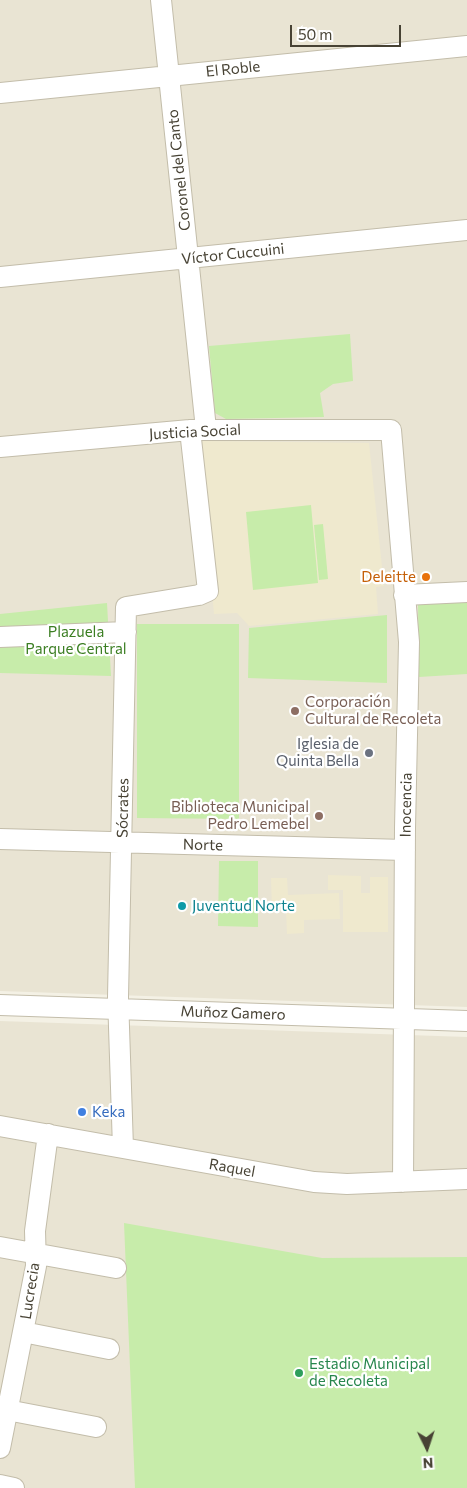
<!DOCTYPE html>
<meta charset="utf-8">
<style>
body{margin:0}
#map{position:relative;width:467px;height:1488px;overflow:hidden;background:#f4f1e5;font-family:Commissioner,sans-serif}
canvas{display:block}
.north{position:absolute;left:402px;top:1423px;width:50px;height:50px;-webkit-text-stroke:4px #fff;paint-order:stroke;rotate:176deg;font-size:14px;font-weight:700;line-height:20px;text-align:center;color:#474234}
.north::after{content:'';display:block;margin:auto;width:18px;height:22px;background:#474234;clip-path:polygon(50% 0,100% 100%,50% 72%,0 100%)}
.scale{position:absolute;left:290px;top:25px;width:111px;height:22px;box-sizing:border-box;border:2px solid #474234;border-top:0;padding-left:6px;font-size:15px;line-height:18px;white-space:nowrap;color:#474234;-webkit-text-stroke:4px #fff;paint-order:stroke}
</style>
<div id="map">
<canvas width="467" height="1488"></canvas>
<div class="north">N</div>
<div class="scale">50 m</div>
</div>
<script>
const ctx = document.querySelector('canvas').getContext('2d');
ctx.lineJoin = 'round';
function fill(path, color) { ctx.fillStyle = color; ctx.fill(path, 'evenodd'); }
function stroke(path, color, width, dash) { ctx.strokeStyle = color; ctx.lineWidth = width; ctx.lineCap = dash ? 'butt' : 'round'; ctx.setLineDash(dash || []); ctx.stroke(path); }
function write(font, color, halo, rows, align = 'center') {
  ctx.font = font + ' Commissioner,sans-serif'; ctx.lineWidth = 4.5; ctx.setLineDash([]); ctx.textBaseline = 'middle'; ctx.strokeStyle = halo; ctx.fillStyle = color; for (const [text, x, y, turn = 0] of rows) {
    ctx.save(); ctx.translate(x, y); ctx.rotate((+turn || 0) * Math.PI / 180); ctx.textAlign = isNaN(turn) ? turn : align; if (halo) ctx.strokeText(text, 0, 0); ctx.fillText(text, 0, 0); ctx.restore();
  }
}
const residential = new Path2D(`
 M0 0H467V1007L0 991Z
 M0 1021 467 1037V1488H0Z`);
const education = new Path2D(`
 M203 441 369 443 384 586 376 587 378 614 249 626 237 613 214 614 198 448Z
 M328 875 361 876V893H370V877H388V932H343V890H328Z
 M271 878H287L288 895 339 893 340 919 304 920V933L287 934 286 910H272Z`);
const green = new Path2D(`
 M350 334 353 381 333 384 320 393 324 417 226 419 215 413 209 346Z
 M311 505 318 583 253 590 246 512Z
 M323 524 328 579 319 580 314 525Z
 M467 599V674L419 677 418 604Z
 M107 603 111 676 0 673V614Z
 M387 615V683L248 678 249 628Z
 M137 624H239V819L137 818Z
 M219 861H258V927L218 926Z
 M124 1223 322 1258 467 1257V1488H135Z`);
const minor = new Path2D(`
 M161 0 206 429
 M0 93 467 46
 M0 277 467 230
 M0 447 190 430H391L409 642 405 828 403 1182
 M404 595 467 592
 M0 637 126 632
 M0 839 405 850
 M0 1005 467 1021
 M0 1126 314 1182 347 1184 467 1179
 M123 1148 118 997 126 607 199 595 208 591 190 430
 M0 1247 116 1268
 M23 1332 109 1349
 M7 1410 96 1427
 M0 1448 36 1266 35 1231 48 1134
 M0 1485 14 1488`);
const markers = [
 [426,577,5,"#e8710a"],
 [295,711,5,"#8d6e63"],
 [369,753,5,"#6b7280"],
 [319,816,5,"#8d6e63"],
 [182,906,5,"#0f9aa8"],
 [82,1112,5,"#3f7fe0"],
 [299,1373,5,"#2e9e5b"]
];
const streetNames = [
 ["El Roble",233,69,-6],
 ["Coronel del Canto",179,170,-96],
 ["Víctor Cuccuini",233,254,-6],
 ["Justicia Social",195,432,-3],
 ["Inocencia",406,805,-89],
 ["Sócrates",123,808,-89],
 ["Norte",203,845,1],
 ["Muñoz Gamero",233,1013,2],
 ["Raquel",232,1168,10],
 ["Lucrecia",30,1291,-81]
];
const foodNames = [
 ["Deleitte",416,577]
];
const parkNames = [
 ["Plazuela",76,632],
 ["Parque Central",76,649]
];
const educationNames = [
 ["Corporación",305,702],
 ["Cultural de Recoleta",305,719],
 ["Biblioteca Municipal",309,807,"right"],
 ["Pedro Lemebel",309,824,"right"]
];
const worshipNames = [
 ["Iglesia de",359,744],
 ["Quinta Bella",359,761]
];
const cultureNames = [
 ["Juventud Norte",192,906]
];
const shopNames = [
 ["Keka",92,1112]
];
const leisureNames = [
 ["Estadio Municipal",309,1364],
 ["de Recoleta",309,1381]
];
fill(residential, '#e9e4d3');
fill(education, '#efe9ce');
fill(green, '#c7ecaa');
stroke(minor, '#c3bdaa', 22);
stroke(minor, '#fff', 20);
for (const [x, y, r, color] of markers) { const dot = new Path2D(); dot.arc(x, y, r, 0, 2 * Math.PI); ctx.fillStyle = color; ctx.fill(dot); stroke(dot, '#fff', 2); }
write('15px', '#474234', '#fff', streetNames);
write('15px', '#c56008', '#fff', foodNames, 'right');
write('15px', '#3b7e22', '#fff', parkNames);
write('15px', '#785e54', '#fff', educationNames, 'left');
write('15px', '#5b616d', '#fff', worshipNames, 'right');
write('15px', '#0d838f', '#fff', cultureNames, 'left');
write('15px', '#366cbe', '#fff', shopNames, 'left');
write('15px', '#27864d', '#fff', leisureNames, 'left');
</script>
